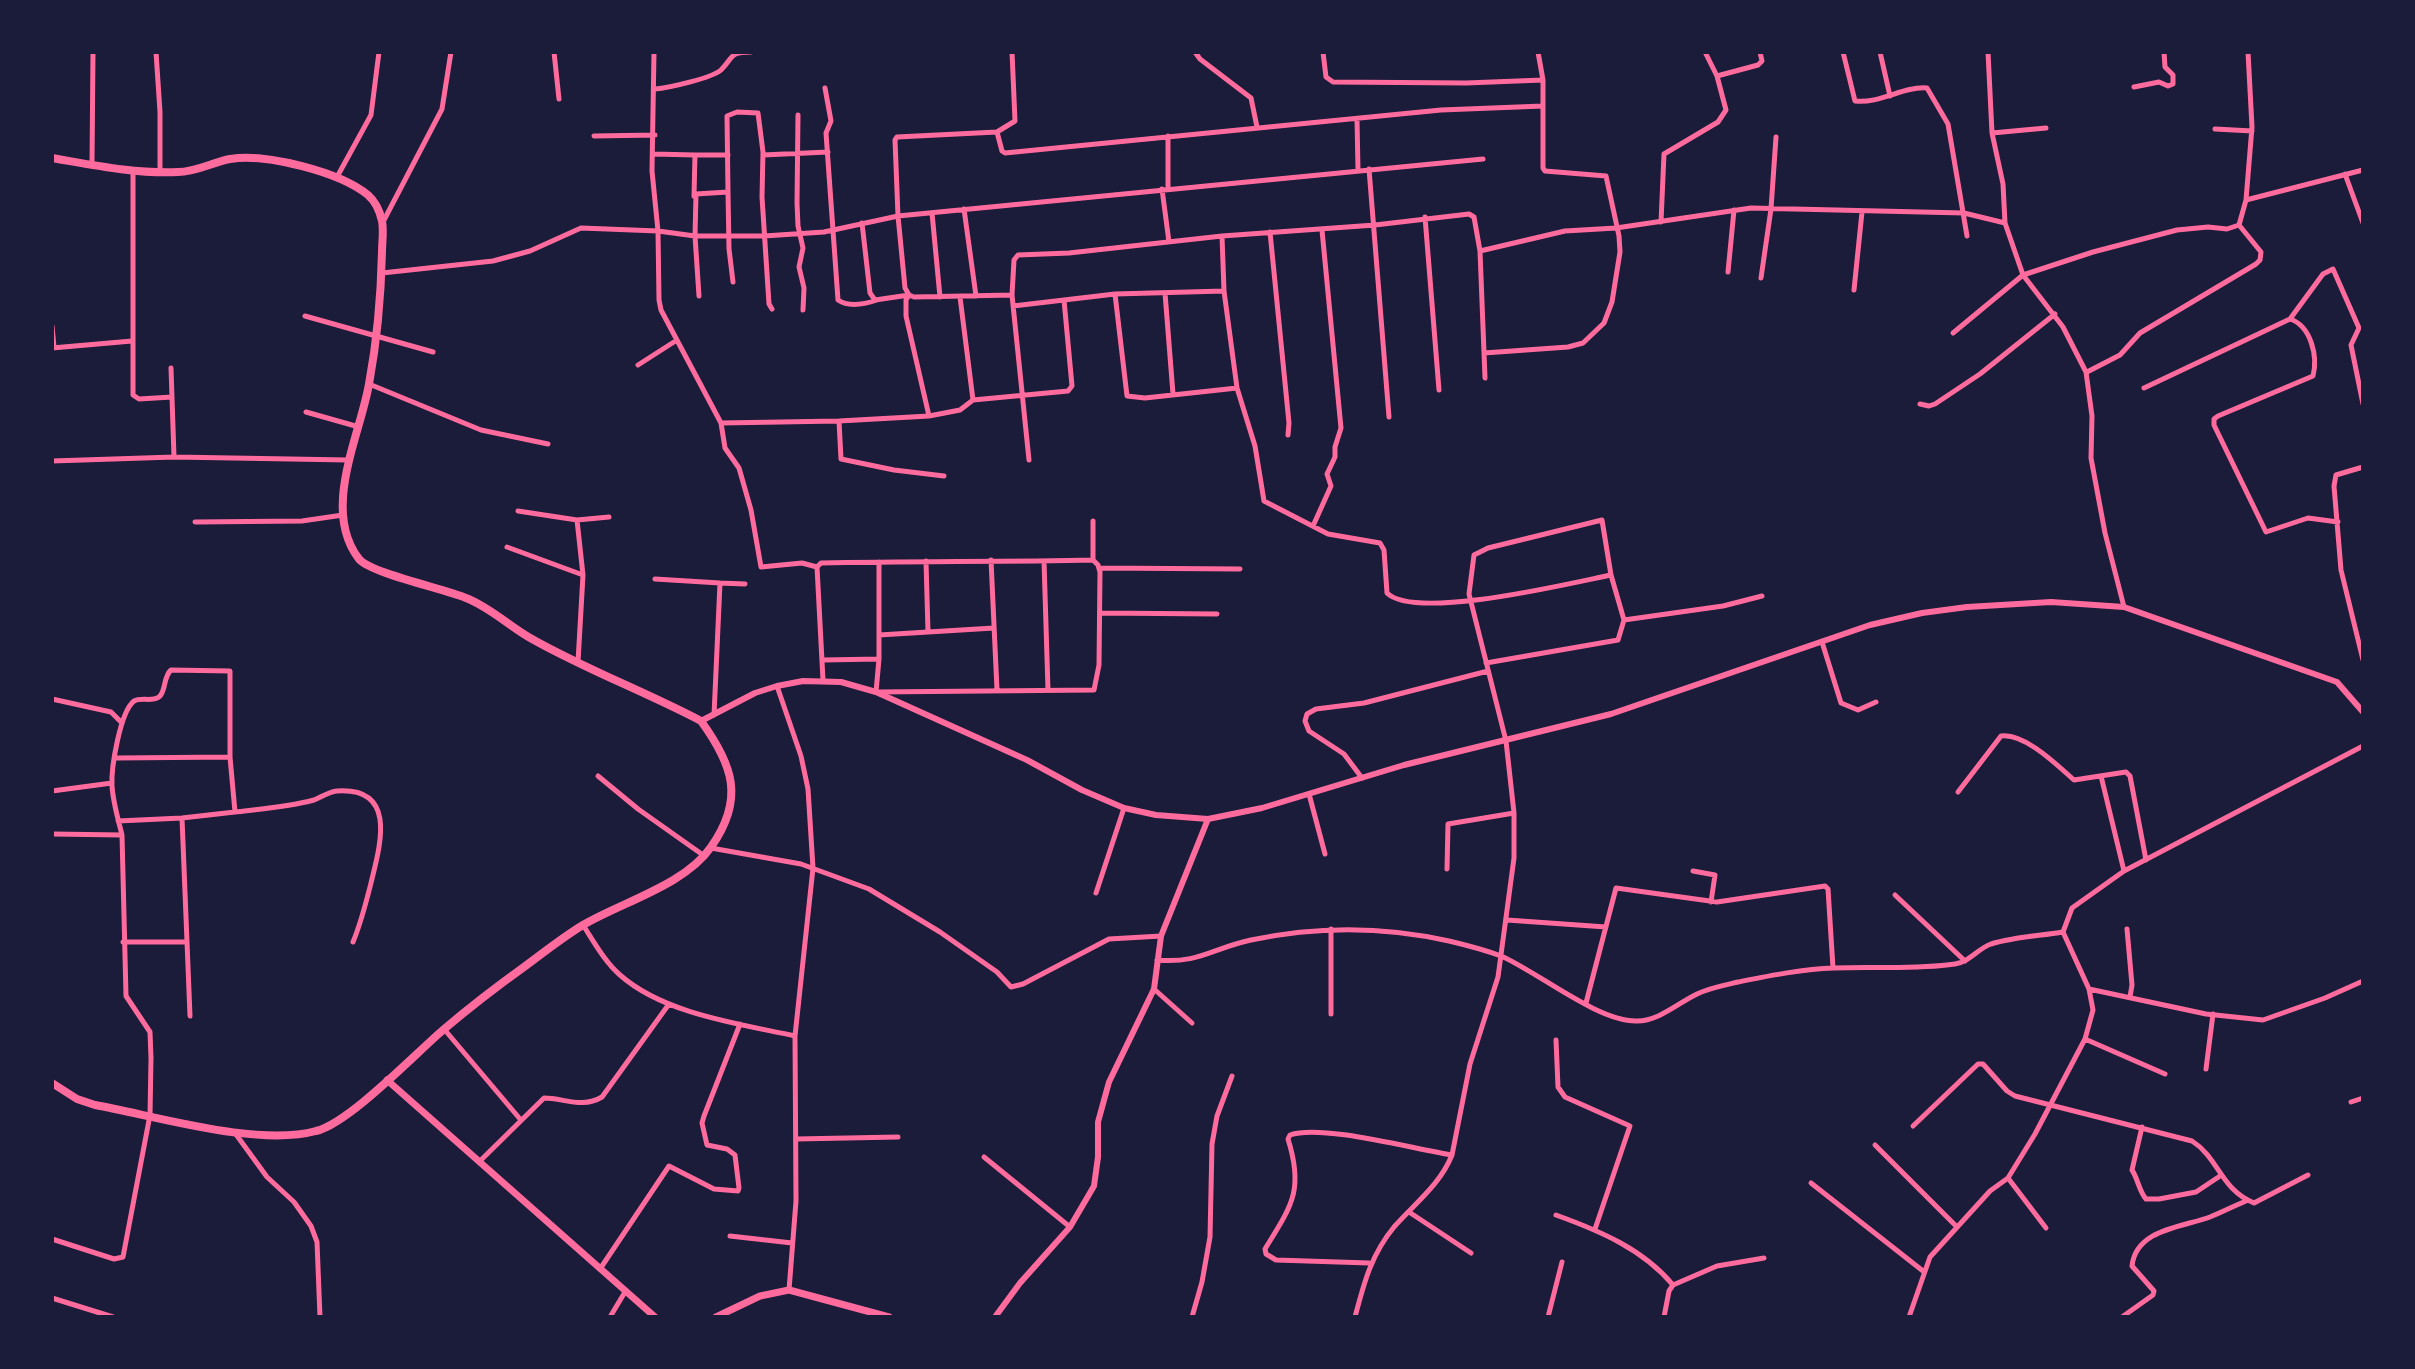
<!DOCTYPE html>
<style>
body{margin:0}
#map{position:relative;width:2415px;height:1369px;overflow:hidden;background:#1b1b3a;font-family:"Libre Baskerville",serif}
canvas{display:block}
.frame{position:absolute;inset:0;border:54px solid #1b1b3a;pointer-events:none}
</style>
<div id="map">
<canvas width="2415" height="1369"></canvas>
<div class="frame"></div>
</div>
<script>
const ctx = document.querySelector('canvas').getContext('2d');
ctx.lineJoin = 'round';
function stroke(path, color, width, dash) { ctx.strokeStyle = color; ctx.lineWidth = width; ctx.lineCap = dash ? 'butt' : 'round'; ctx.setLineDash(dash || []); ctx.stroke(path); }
const minor = new Path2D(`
 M156 52 160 112V172
 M554 52 559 99
 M654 52 652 171 658 231 659 300 661 310 721 423
 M1012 52 1015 121 997 132 1002 151 1005 153 1441 110 1543 106
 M1195 52 1200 59 1251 98 1257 127
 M1323 52 1326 77 1333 82 1466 83 1543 80
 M1843 52 1855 101C1880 104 1903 86 1927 88L1948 124 1967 236
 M1880 52 1890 96
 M1988 52 1992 133 2003 184 2005 223
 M1717 76 1758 65 1762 61 1760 52
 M2134 87 2159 82 2168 86 2173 84V75L2165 67 2164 52
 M825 88 831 121 826 133 838 300C848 307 865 304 877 300
 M655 89C668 88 712 78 721 70 734 57 729 52 751 52
 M798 115 797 203 798 226 803 248 799 267 804 288 803 310
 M1357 119 1358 170
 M2215 129 2252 131
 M1992 133 2046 128
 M594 136 655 135
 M1168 136V188
 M653 154 695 155 694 196
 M695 155H728
 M763 155 828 152
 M92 164 93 52
 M1369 169 1389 417
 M133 171V395L139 399 172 397
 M2345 174 2363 223
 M337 177 371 115 379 52
 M1162 189 1169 242
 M728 192 727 116 737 112 758 113 763 152 762 197 769 304 772 309
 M2246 200 2252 127 2248 52
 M964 209 976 296
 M932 213 940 297
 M1425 217 1439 390
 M383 222 442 109 451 52
 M1661 222 1664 154 1718 122 1726 110 1717 76 1705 52
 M862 223 870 293 875 300 909 295 914 297 1012 295
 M1270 232 1289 423 1288 435
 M1222 236 1224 291 1237 388 1255 446 1264 501 1328 534 1380 543 1384 550 1387 593C1415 621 1571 583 1611 575
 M1480 251 1565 231 1616 228 1751 208 1964 213 2005 223 2023 275 2063 327 2086 372 2092 416 2091 458 2105 533 2124 607
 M1728 272 1734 210
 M382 273 493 261 530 251 581 228 658 231 695 236H764L824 232 898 216 1483 159
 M1761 278 1771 209 1776 137
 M1854 290 1862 212
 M1165 293 1173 394
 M1115 294 1127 396 1145 398 1237 388
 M699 296 695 236 696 194 728 192 729 249 733 282
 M960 297 973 400
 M1013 306 1064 300
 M305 316 433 352
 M2290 319C2311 326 2318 356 2313 376L2218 416 2214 419V425L2266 532 2308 518 2338 522
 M52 326 54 347
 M1953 333 2023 275 2093 252 2177 230 2208 227 2227 229 2239 225 2246 200 2363 170
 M52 348 132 341
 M1484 353 1568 347 1583 343 1604 323 1612 302 1620 252 1619 236 1606 176 1545 171 1543 168V80L1538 52
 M638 365 677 340
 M171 368 174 457
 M2087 372 2120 355 2140 333 2256 264 2260 260 2261 252 2239 225
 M369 384 481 430 548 444
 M2144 388 2290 319 2323 274 2333 269 2359 328 2351 345 2363 404
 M1920 404 1929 406 1935 404 1980 374 2055 314
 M306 412 359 427
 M929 416 960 410 973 400 1068 391 1072 386 1064 300 1115 294 1224 291
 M839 421 841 459 894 470 944 476
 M1029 460 1012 295 1014 260 1018 255 1069 253 1222 236 1375 225 1469 214 1474 217 1480 251 1485 378
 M52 461 174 457 348 460
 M2363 467 2336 475 2334 486 2341 570 2363 660
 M518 511 577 520 609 517
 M577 520 583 575
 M195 522 302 521 343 515
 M1313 526 1331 486 1327 474 1335 457V447L1341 428 1322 230
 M507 547 583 575 578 662
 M991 560 997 690
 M1093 560V521
 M926 561 928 632
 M1044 561 1048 690
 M817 567 802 563 761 567 751 510 739 468 725 448 721 423 839 421 929 416 906 316V300L909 295 905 288 898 216 895 140 897 137 997 132
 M1100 568 1240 569
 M655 579 720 583 714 715
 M720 583 745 584
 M1100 613 1217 614
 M1624 620 1723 606 1762 596
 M879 635 994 628
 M1822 642 1841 703 1858 710 1876 702
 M823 660 879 659
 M823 680 817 567 821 563C912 561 1002 562 1093 560L1098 565 1100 572 1099 665 1094 690 876 692 879 659V562
 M52 699 111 712 121 722
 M116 758 230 757
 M598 776 638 809 703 855
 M2101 776 2124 871
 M1362 778 1344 754 1309 731 1305 721 1307 714 1316 709 1364 703 1488 671
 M52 791 112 783
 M1958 792 2001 736C2025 733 2057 765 2074 780L2126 772 2130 776 2146 860
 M1309 794 1325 854
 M235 812C261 809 288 807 314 800 322 797 328 792 337 791 398 787 380 846 371 883 366 903 361 923 353 942
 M182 818 190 1016
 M118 821 182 818 235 812 230 757V671L171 670C163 677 166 692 159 697 152 702 141 697 134 701 120 712 111 768 112 786 113 802 118 819 122 835
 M52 834 122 835 126 996 150 1032 151 1058 150 1115 123 1257 114 1259 52 1239
 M711 848 801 864 869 889 940 932 997 972 1011 987 1023 984 1109 939 1161 936
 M1447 869 1448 824 1514 813
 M1693 871 1715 875 1711 902
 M1096 893 1124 808
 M1895 895 1965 961
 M1507 920 1606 927
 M583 925C594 942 605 962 620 975 664 1014 740 1024 795 1036L813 868 808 789 801 756 777 686
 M1331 929V1014
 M2127 929 2132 985 2130 997
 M123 942H185
 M1157 960C1198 964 1213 948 1251 940 1317 926 1382 926 1449 941 1466 945 1485 950 1501 956 1538 972 1598 1022 1637 1021 1659 1021 1678 1003 1697 994 1709 988 1725 985 1738 982 1768 976 1802 969 1834 968 1874 966 1914 970 1955 964 1970 962 1977 949 1991 944 2014 937 2039 936 2063 932
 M1154 989 1192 1023
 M2089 989 2206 1014 2263 1020 2325 998 2363 981
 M1586 1003 1616 888 1717 902 1825 886 1828 889 1833 968
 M444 1029 520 1119
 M2085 1039 2165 1074
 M1556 1040 1558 1087 1565 1097 1630 1126 1595 1229
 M2206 1069 2213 1014
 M2351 1102 2363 1098
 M1913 1126 1978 1064H1983L2007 1091 2015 1096 2192 1141C2219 1158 2220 1189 2254 1203L2308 1175
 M2142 1127 2132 1170C2138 1179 2139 1191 2146 1199H2159L2196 1192 2220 1176
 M235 1133 267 1177 294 1202 311 1226 317 1242 320 1317
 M796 1139 898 1137
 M1875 1145 1956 1226
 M984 1157 1070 1227
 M480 1161 544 1098C564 1098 582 1109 602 1097L669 1004
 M2008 1178 2046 1228
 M1811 1183 1923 1271
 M1409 1212 1471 1253
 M1556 1215C1600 1231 1643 1249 1673 1285
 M730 1236 792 1243
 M1369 1263 1276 1260 1266 1254 1265 1249C1292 1205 1304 1190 1288 1139L1290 1135C1322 1124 1413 1149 1452 1155
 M600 1269 669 1166 714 1189 738 1191 739 1188 735 1155 727 1149 707 1145 702 1123 704 1116 740 1024
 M789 1290 796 1201 795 1036
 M52 1298 113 1317
 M610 1317 625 1292
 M1192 1317 1202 1282 1210 1237 1212 1144 1217 1116 1232 1076
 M1355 1317C1364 1283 1371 1255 1394 1227 1414 1204 1440 1185 1452 1155L1470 1064 1498 977 1514 858V813L1506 741 1469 594 1474 555 1488 548 1602 520 1611 575 1624 620 1618 640 1486 663
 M1548 1317 1562 1262
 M1664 1317 1669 1291 1673 1285 1717 1266 1764 1258
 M1909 1317 1930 1257 1990 1191 2008 1178 2035 1134 2085 1039 2093 1010 2089 989 2063 932 2072 908 2124 871 2363 746
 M2122 1317 2153 1295 2154 1291 2132 1266C2136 1229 2183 1227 2210 1217 2222 1212 2234 1206 2246 1201`);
const tertiary = new Path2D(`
 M701 721 755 693 777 686 803 681 841 682 876 692 1027 760 1082 790 1124 808 1156 815 1208 819 1262 808 1404 765 1611 714 1870 625 1922 613 1967 607 2051 602 2124 607 2337 682 2363 712
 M995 1317 1020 1283 1070 1227 1094 1186 1098 1157V1122L1109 1082 1154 989 1161 936 1208 819`);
const secondary = new Path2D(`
 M387 1080 655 1317
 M716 1317 760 1296 789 1290 889 1317`);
const trunk = new Path2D(`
 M52 158C93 165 136 174 178 172 196 172 213 162 230 159 266 153 340 172 368 195 376 202 380 212 382 221 384 231 382 242 382 252 381 295 377 341 369 384 360 436 321 510 359 559 370 573 445 589 466 598 490 607 510 627 532 639 587 670 646 692 701 721 733 765 745 799 711 847 685 885 622 902 583 925 563 937 543 953 524 967 496 987 469 1008 443 1030 414 1055 349 1123 316 1131 257 1147 156 1116 95 1105L77 1099 52 1083`);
stroke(minor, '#ff6b9d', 5);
stroke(tertiary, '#ff6b9d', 6);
stroke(secondary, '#ff6b9d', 7);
stroke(trunk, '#ff6b9d', 8);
</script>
